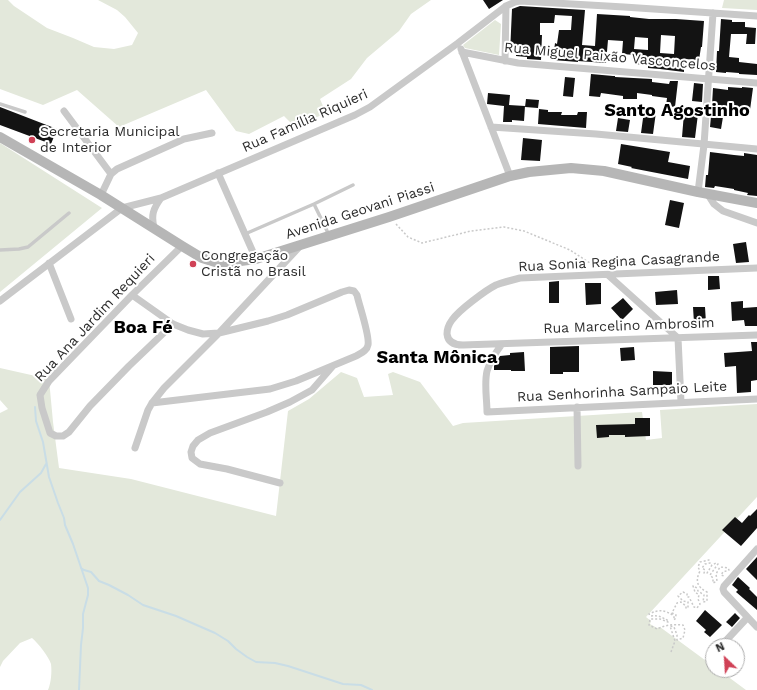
<!DOCTYPE html>
<meta charset="utf-8">
<style>
body{margin:0}
#map{position:relative;width:757px;height:690px;overflow:hidden;background:#fff;font-family:"Work Sans",sans-serif}
canvas{display:block}
.north{position:absolute;left:705px;top:638px;width:40px;height:40px;box-sizing:border-box;background:#fff;border:1px solid #ababab;border-radius:50%;rotate:335deg;font-size:11px;font-weight:700;line-height:16px;text-align:center;color:#2c2c2c}
.north::after{content:'';display:block;margin:auto;width:14px;height:18px;background:#d04156;clip-path:polygon(50% 0,100% 100%,50% 72%,0 100%)}
</style>
<div id="map">
<canvas width="757" height="690"></canvas>
<div class="north">N</div>
</div>
<script>
const ctx = document.querySelector('canvas').getContext('2d');
ctx.lineJoin = 'round';
function fill(path, color) { ctx.fillStyle = color; ctx.fill(path, 'evenodd'); }
function stroke(path, color, width, dash) { ctx.strokeStyle = color; ctx.lineWidth = width; ctx.lineCap = dash ? 'butt' : 'round'; ctx.setLineDash(dash || []); ctx.stroke(path); }
function write(font, color, halo, rows, align = 'center') {
  ctx.font = font + ' "Work Sans",sans-serif'; ctx.lineWidth = 4; ctx.setLineDash([]); ctx.textBaseline = 'middle'; ctx.strokeStyle = halo; ctx.fillStyle = color; for (const [text, x, y, turn = 0] of rows) {
    ctx.save(); ctx.translate(x, y); ctx.rotate((+turn || 0) * Math.PI / 180); ctx.textAlign = isNaN(turn) ? turn : align; if (halo) ctx.strokeText(text, 0, 0); ctx.fillText(text, 0, 0); ctx.restore();
  }
}
const green = new Path2D(`
 M0 0H8L14 6 47 28 73 38 94 47 114 49 132 45 138 33 125 17 117 10 98 0H431L411 14 399 31 367 58 351 79 320 99 326 113 295 127 284 116 249 134 236 131 206 90 119 127 77 90 43 105 0 89Z
 M724 0H757V10L722 8Z
 M495 20 501 24 499 55 465 48 463 45Z
 M0 143 102 208 0 292Z
 M0 368 49 379 53 422 59 468 131 479 276 516 288 411 309 399 341 372 357 378 364 397 393 395 388 374 393 372 420 382 453 426 463 423 642 412 646 440 662 438 660 410 757 404V497L646 617 651 621 650 624 657 628 660 627 713 666V670H719L746 690H48C51 683 52 672 51 664 49 657 38 643 32 638L20 643 3 661 0 667V413L8 409 0 400Z`);
const stream = new Path2D(`
 M35 407 36 421 43 442 49 477 58 503 64 518 65 525 73 544 88 588V595L83 614V628L81 645 79 690
 M0 520 20 492 41 473 46 464
 M81 568 84 570 91 572 99 581 109 585 128 595 143 605 176 616 215 633 228 641 236 649 247 657 256 662 275 663 288 666 343 684 361 685 372 690`);
const building = new Path2D(`
 M483 0H503L489 9Z
 M520 6 585 10 582 45 595 46 597 14 630 16V17L649 19H676L704 21 702 47H701L699 60 684 59V72L660 69 648 68V65L634 64 635 55 622 54 623 41 608 40 606 63 578 61V62L553 60 555 43 557 44 559 30H571L572 16 555 15 554 23H540V35H542L541 60 527 59V57L516 56V54H510L511 31 512 9ZM661 35 675 36 674 54 660 53ZM635 37 648 38V50L634 49Z
 M721 19 732 20V22H745V27L756 28 755 44H746L747 34H731L729 57 739 58V62L757 64V75L739 74V73L726 72V73L716 72 717 51H719Z
 M591 74 613 76H615V77L652 79V82L669 84 670 81H678L675 107 666 106 667 98 652 96V95L637 93V99H623V96L601 93 600 97 589 96Z
 M565 77 575 78 573 97 563 96Z
 M694 83 703 84 702 102 692 101Z
 M728 87 742 88V87L753 88 750 110 712 105 713 88 728 90Z
 M488 93 510 95 509 105 525 106 524 121 512 120V122H503L504 106 487 104Z
 M526 99 539 100 538 108 525 107Z
 M0 107 57 129 51 144 0 125Z
 M539 109 548 110V112H562L561 115H577L578 112H587L586 128 538 124Z
 M644 111 656 112 653 134 641 133Z
 M684 113 698 114 695 138 682 137Z
 M711 116 723 117 721 129 710 127Z
 M618 118 630 120 628 132 616 131Z
 M523 138 542 140 540 161 521 160Z
 M621 144 670 152 668 162 690 166 688 179 631 168 632 167 618 164Z
 M710 152 734 155 744 156V153L757 155V196L747 195 748 193 734 190V189L715 186 714 188 705 187 706 175H708Z
 M670 200 684 203 679 228 665 225Z
 M746 242 749 262 736 263 733 244Z
 M708 276H719L720 289 708 290Z
 M559 281V303H549V282Z
 M585 283H601V304L586 305Z
 M677 290 678 304 656 305 655 292Z
 M623 298 633 309 622 320 611 308Z
 M743 301V308L757 307V326H745L744 320 732 321 731 302Z
 M693 307H705L706 323H694Z
 M751 342H757V380L751 381V392L737 393 736 366 725 367 724 353 752 351Z
 M579 346V372H563V374H550V347Z
 M634 347 635 360 621 361 620 348Z
 M524 352 525 371H511V370H494V366L500 356 510 355V353Z
 M653 371 672 372V385H653Z
 M635 418H650V436L625 437V435H609V437L597 438 596 425 635 424Z
 M757 509V528L741 546 722 530 735 517 742 523 749 515 750 516Z
 M757 557V580L746 569Z
 M738 577 750 588 749 589 757 597V610L736 592 738 590 732 585Z
 M705 610 722 625 710 637 704 632 706 630 696 621Z
 M735 613 740 618 732 627 726 622Z`);
const path = new Path2D(`
 M396 224 408 237 422 243 471 231 504 227 524 231 570 250 596 267
 M671 652 675 641 670 626 674 627 677 635V640L683 638 685 630 683 625C673 624 665 625 657 629L649 625 650 619H660L668 622 669 621C661 617 659 615 650 616L649 614C659 609 665 610 674 616V620L675 619 676 615 672 613 677 603 681 602 686 606V608H688V602L683 601 678 596 683 592 687 594V597H689L694 607 697 608 700 604 698 599 699 595 695 592 693 586 697 588 698 591 704 595 703 602 707 601V592C697 587 695 581 700 571L698 567 700 562 709 560 710 563 705 564 702 568 705 570 704 573H707L712 565 716 563 718 564 710 575 713 578V583L717 581 716 574 720 567 728 568 729 570 723 572 721 575 724 576`);
const service = new Path2D(`
 M0 104 25 112
 M314 204 329 235
 M245 234 314 204 353 185
 M0 250 19 249 28 247 69 213`);
const minor = new Path2D(`
 M461 49 510 176
 M462 52 518 63 757 83
 M505 61 506 6
 M64 111 111 174
 M491 127 596 134 757 149
 M218 173 256 259
 M698 192 704 145 713 13
 M707 193 714 204 723 211 757 223
 M101 195 111 174 117 169 184 139 212 133
 M154 228C151 215 153 209 161 198
 M49 263 71 319
 M757 268 520 278C512 280 504 282 496 285 486 290 459 310 452 320 449 324 447 329 447 334 448 343 456 345 463 345L757 335
 M608 275 678 338 681 402
 M132 295 173 324 188 330 203 334 219 333 268 321 287 315 342 292 349 290 354 291 357 295C359 305 370 336 368 345 367 351 361 353 356 356L296 381 270 389 152 403
 M0 301 122 208 161 198 355 115 370 107 458 43 506 6 515 2 520 1 624 7 757 16
 M173 324 129 366 90 406 69 432 63 436H56L50 433 42 408 40 395 49 381 132 295 182 246
 M502 344C496 352 490 361 487 371 484 384 487 399 487 412L757 399
 M577 407 578 466
 M135 448 148 410 152 403 164 388 219 333 301 245
 M280 483 227 469 200 464 192 458 191 452 193 446 198 440 210 433 267 412 290 402 312 390 332 367
 M757 549 724 586 723 589 724 592 757 627
 M721 646 747 618`);
const secondary = new Path2D(`
 M0 137 101 195 182 246 202 258 215 262H233L256 259 389 217 510 176 529 172 571 168 604 171 698 192 757 203`);
const markers = [
 [32,140,4,"#d04156"],
 [193,264,4,"#d04156"]
];
const streetNames = [
 ["Rua Miguel Paixão Vasconcelos",610,57,5],
 ["Rua Família Riquieri",305,121,-24],
 ["Avenida Geovani Piassi",360,211,-18],
 ["Rua Sonia Regina Casagrande",619,262,-3],
 ["Rua Ana Jardim Requieri",95,318,-47],
 ["Rua Marcelino Ambrosim",629,326,-2],
 ["Rua Senhorinha Sampaio Leite",622,392,-3]
];
const poiNames = [
 ["Secretaria Municipal",40,132],
 ["de Interior",40,148],
 ["Congregação",201,256],
 ["Cristã no Brasil",201,272]
];
const districtNames = [
 ["Santo Agostinho",677,111],
 ["Boa Fé",143,328],
 ["Santa Mônica",437,358]
];
fill(green, '#e3e8db');
stroke(stream, '#c9dde6', 2);
fill(building, '#131313');
stroke(path, '#c9c9c9', 1.5, [2, 2]);
stroke(service, '#c9c9c9', 3.5);
stroke(minor, '#c9c9c9', 7);
stroke(secondary, '#b6b6b6', 10);
for (const [x, y, r, color] of markers) { const dot = new Path2D(); dot.arc(x, y, r, 0, 2 * Math.PI); ctx.fillStyle = color; ctx.fill(dot); stroke(dot, '#fff', 1.5); }
write('14px', '#2c2c2c', '#fff', streetNames);
write('14px', '#2c2c2c', '#fff', poiNames, 'left');
write('bold 18px', '#000', '#fff', districtNames);
</script>
